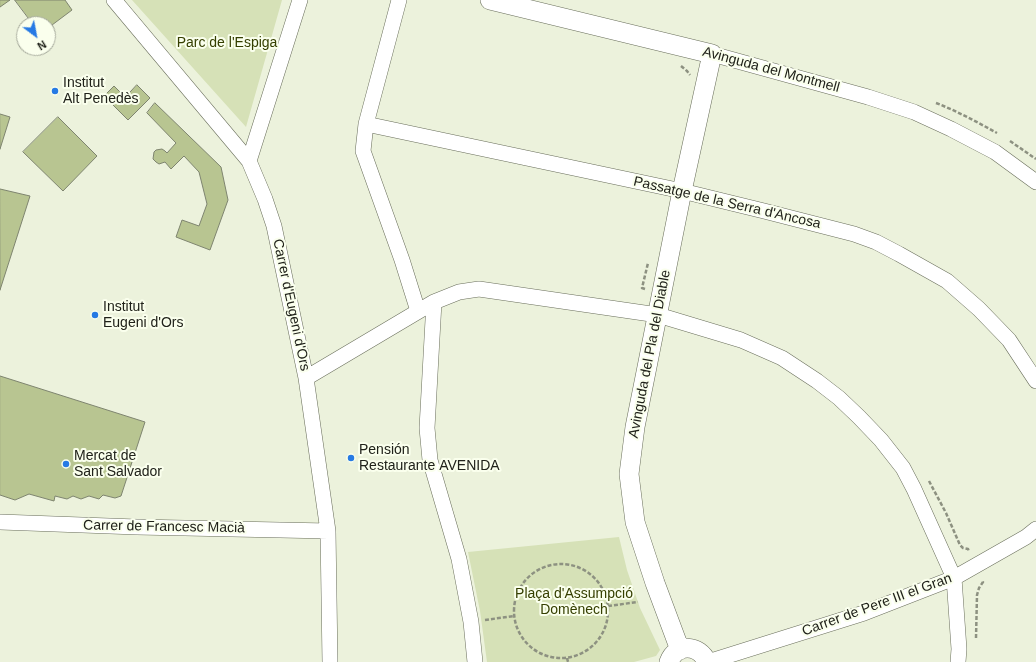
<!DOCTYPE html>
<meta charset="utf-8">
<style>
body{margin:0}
#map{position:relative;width:1036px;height:662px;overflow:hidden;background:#ecf2dc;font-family:Arial,sans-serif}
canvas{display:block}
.north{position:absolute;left:16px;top:16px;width:40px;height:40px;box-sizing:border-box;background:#faffed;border:1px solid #a3a799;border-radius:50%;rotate:148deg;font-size:11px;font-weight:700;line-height:16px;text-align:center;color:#20221a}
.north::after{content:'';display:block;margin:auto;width:14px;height:18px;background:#267ae4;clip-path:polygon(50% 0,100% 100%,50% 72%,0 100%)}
</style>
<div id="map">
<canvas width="1036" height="662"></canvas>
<div class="north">N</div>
</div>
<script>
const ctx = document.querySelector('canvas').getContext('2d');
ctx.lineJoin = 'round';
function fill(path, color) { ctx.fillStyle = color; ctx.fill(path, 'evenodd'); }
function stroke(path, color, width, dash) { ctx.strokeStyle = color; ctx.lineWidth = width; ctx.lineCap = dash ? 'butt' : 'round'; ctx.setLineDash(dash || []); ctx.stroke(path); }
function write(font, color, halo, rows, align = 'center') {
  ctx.font = font + ' Arial,sans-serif'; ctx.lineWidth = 4; ctx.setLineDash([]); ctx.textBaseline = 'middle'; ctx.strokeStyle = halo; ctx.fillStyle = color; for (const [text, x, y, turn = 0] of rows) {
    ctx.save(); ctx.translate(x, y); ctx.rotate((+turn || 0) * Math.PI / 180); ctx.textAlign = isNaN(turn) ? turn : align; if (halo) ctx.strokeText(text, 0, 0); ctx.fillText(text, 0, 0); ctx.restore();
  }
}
const green = new Path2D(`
 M132 0H282L246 127Z
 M619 537 627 570 640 608 660 650 656 656 634 662H487L480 611 468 552Z`);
const building = new Path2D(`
 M0 0H10L0 7Z
 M15 0H65L72 10 48 28V24H33Z
 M137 85 150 98 128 120 104 96 114 86 125 97Z
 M155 103 221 167 228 200 210 250 176 237 182 220 199 226 207 204 199 172 184 156 171 169 165 162 159 164 156 162 153 159 154 152 156 150 162 149 165 151 167 153 176 143 147 113Z
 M0 114 10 117 0 149Z
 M58 117 97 156 63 191 23 152Z
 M0 189 30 196 0 290Z
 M0 376 145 422 121 496 115 498 103 495 99 499 89 496 81 499 73 496 67 499 55 496 54 501 29 494 15 500 0 495Z`);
const path = new Path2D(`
 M681 66 687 71 690 75
 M936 103C957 111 977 122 997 133
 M1010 141 1036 159
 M645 289 642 288 648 263
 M929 481 946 513 960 545 963 548 968 549 969 552
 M514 611a47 47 0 1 1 94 0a47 47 0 1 1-94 0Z
 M608 606 638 602
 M485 620 514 616
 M976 638 977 595 979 588 983 582 982 580
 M567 658 568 662`);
const minor = new Path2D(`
 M114 0 249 161 265 199 274 226 306 378 328 531 330 662
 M399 0 366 124 363 151 402 260 418 311
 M712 54 868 97 914 112 951 129 995 152 1036 182
 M366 124 682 191 764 211 854 234 876 242 899 254 947 281 979 309 1009 340 1036 381
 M249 161 300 0
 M434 302 427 428 430 460 459 559 471 622 475 662
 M306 378 434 302 459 292 479 289 658 315 741 340 782 358 817 381 839 398 859 417 881 440 903 468 914 489 954 578 959 649 958 662
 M0 522 137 527 328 531
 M708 662 864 613 954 578 1026 537 1036 529`);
const tertiary = new Path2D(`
 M490 0 712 54 682 191 648 362 635 427 629 474 635 522 655 583 680 650
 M669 662C676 643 699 644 707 662`);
const markers = [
 [55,91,4,"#267ae4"],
 [95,315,4,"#267ae4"],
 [351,458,4,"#267ae4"],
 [66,464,4,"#267ae4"]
];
const parkNames = [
 ["Parc de l'Espiga",227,43],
 ["Plaça d'Assumpció",574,594],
 ["Domènech",574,610]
];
const streetNames = [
 ["Avinguda del Montmell",771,70,15],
 ["Passatge de la Serra d'Ancosa",727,203,13],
 ["Carrer d'Eugeni d'Ors",291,305,78],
 ["Avinguda del Pla del Diable",650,354,-79],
 ["Carrer de Francesc Macià",164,527,1],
 ["Carrer de Pere III el Gran",877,605,-20]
];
const poiNames = [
 ["Institut",63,83],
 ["Alt Penedès",63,99],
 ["Institut",103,307],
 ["Eugeni d'Ors",103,323],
 ["Pensión",359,450],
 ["Restaurante AVENIDA",359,466],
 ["Mercat de",74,456],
 ["Sant Salvador",74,472]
];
fill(green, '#d6e1b7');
fill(building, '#b8c591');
stroke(building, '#7e846f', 1);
stroke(minor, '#696e5b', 16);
stroke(tertiary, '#696e5b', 20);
stroke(path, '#8d9181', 2.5, [4, 2]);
stroke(minor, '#fff', 15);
stroke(tertiary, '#fff', 19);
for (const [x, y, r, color] of markers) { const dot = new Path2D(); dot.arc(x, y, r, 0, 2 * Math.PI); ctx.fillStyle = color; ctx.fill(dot); stroke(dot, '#faffed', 1.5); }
write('14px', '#353f01', '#faffed', parkNames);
write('14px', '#20221a', '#faffed', streetNames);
write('14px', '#20221a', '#faffed', poiNames, 'left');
</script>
